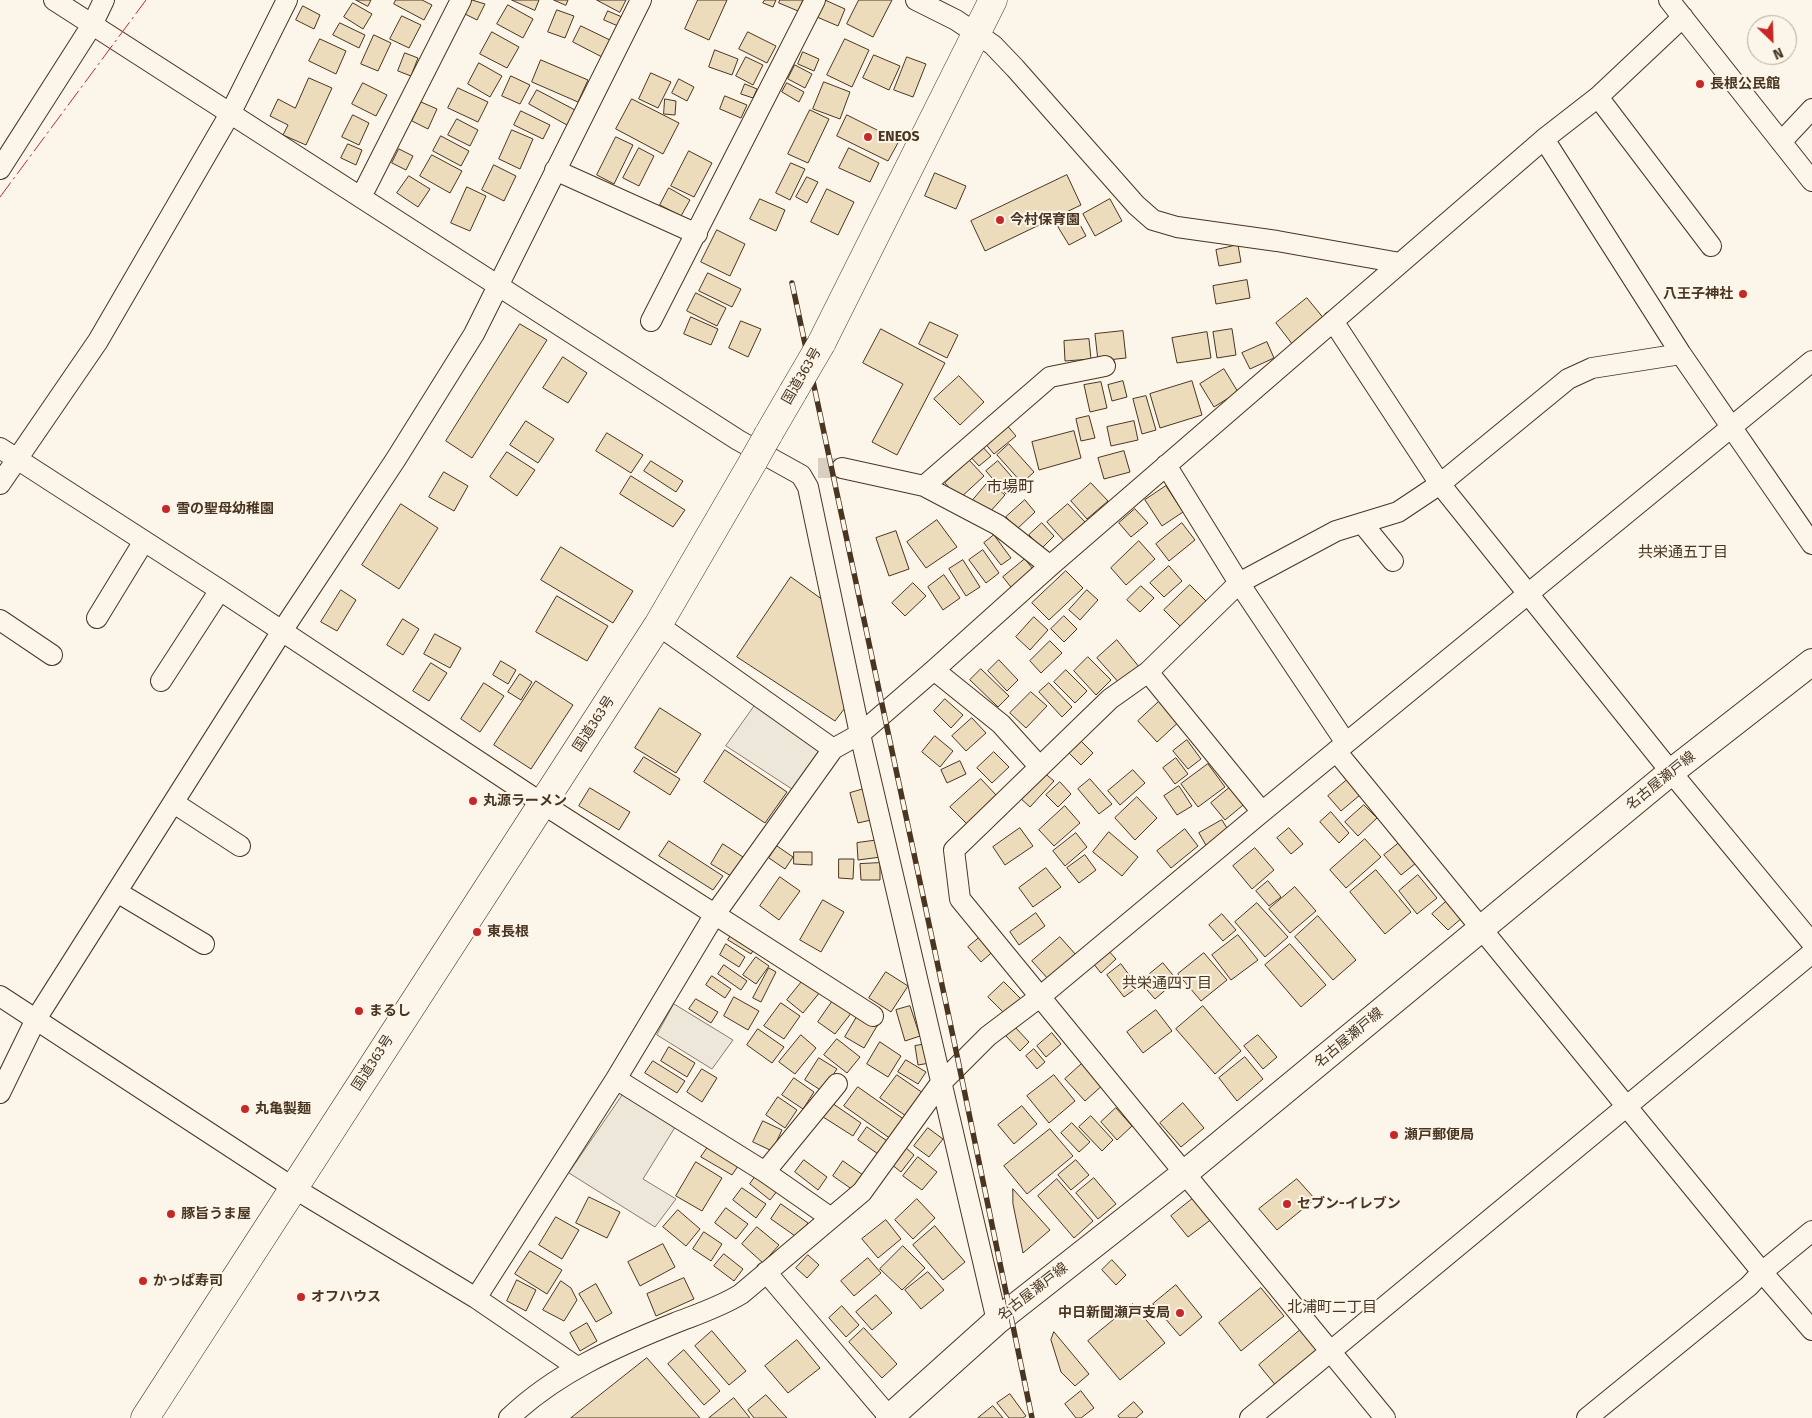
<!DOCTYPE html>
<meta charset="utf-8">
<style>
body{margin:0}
#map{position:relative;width:1812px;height:1418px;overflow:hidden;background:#fbf6e9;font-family:"Fira Sans",sans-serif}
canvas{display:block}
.north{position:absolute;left:1747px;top:15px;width:50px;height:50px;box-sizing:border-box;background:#fbf6e9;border:1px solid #b4a999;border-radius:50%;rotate:156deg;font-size:14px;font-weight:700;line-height:20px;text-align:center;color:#4a3520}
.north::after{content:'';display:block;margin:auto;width:18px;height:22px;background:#c62828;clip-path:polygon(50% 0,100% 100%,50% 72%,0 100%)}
</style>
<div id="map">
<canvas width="1812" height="1418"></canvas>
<div class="north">N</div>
</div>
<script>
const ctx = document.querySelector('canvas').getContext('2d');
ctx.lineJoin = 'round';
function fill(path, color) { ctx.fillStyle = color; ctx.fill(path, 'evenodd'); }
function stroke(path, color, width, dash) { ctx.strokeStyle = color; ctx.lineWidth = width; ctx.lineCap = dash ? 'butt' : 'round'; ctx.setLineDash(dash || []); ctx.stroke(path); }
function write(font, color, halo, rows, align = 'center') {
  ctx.font = font + ' "Fira Sans","Noto Sans JP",sans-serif'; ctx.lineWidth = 4; ctx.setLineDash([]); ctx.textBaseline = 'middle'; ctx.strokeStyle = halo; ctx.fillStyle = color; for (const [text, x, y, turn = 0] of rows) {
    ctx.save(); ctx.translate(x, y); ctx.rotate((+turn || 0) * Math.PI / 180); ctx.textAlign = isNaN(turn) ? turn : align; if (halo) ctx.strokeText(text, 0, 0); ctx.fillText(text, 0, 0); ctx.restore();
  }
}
const parking = new Path2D(`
 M758 701 824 747 795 791 726 746Z
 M674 1004 733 1040 712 1069 657 1035Z
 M626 1090 677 1124 643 1179 676 1199 655 1227 569 1173Z`);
const building = new Path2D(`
 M356 0H371L368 6Z
 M396 0H422L432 5 424 20 394 4Z
 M472 0 485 4 477 20 465 14Z
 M512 0H539L535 10Z
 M554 0H568L566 5Z
 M597 0H626L620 12Z
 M698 0H727L709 40 685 29Z
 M765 0H776L773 7 763 3Z
 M780 0H803L798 11 779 3Z
 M825 0 845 9 838 26 817 17Z
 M859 0H892L873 37 847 24Z
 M353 3 372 14 363 29 344 17Z
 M508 5 533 19 523 38 497 24Z
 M303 6 320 15 314 29 296 20Z
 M557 10 574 16 565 38 548 32Z
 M608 11 622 17 618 26 604 20Z
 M402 16 421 25 409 48 390 39Z
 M340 23 365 35 359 48 333 35Z
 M581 26 610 40 602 57 573 42Z
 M492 32 519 47 507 68 480 54Z
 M748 32 776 46 767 63 739 49Z
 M374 35 391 43 378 71 361 64Z
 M320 39 346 51 336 74 309 61Z
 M845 39 869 50 852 87 827 75Z
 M715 50 738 59 732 75 709 67Z
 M803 52 819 59 814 71 798 64Z
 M405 53 418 58 411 76 398 71Z
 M874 55 900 66 889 90 863 78Z
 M746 57 763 65 753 85 736 76Z
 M907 57 926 64 913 97 894 90Z
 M541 60 588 80 578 102 532 82Z
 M479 63 502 76 490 97 468 84Z
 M795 65 812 74 805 88 788 79Z
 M651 73 671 82 658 108 639 99Z
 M511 76 530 85 520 104 502 96Z
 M309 78 332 88 306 145 283 135 288 125 270 116 278 99 295 108Z
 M679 79 694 87 687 101 672 93Z
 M824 82 850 92 840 119 813 109Z
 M363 83 387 95 376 116 352 104Z
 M787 83 804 92 799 102 782 92Z
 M745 84 757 89 753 98 741 94Z
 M458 88 488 102 478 122 448 108Z
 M537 90 575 110 567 125 529 104Z
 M725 96 747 105 741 118 720 109Z
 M632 99 679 123 663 154 616 129Z
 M665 99 676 101 675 115 664 114Z
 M421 102 437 109 428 129 412 121Z
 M810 110 829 119 808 163 788 154Z
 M521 111 550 125 543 139 514 125Z
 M353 115 369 123 359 145 342 137Z
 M847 115 899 141 888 161 837 136Z
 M457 119 478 130 470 146 448 135Z
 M512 130 533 139 520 169 499 159Z
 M441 136 469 151 461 166 433 151Z
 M616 137 633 145 614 184 597 175Z
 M348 144 362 150 356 165 341 158Z
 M639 148 654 156 639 186 623 178Z
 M849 148 879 163 870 182 839 168Z
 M399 149 413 156 406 170 392 163Z
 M689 151 712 163 694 197 671 186Z
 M432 155 462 171 450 193 420 176Z
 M791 163 805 169 790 200 776 193Z
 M494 165 516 176 504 201 482 190Z
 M935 173 966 186 956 209 925 196Z
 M1067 175 1081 205 985 251 971 221Z
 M409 176 430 189 418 207 397 193Z
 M807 177 818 182 807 203 796 197Z
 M467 187 486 196 470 231 451 223Z
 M669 188 690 200 681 216 660 205Z
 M827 189 854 202 838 235 811 222Z
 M760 199 785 210 776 231 750 219Z
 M1110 199 1122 221 1095 236 1083 214Z
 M1076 217 1086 236 1069 245 1058 227Z
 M717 230 745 244 730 276 701 262Z
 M1238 245 1241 262 1219 266 1216 250Z
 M708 273 741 289 732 307 699 291Z
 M1247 280 1250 298 1216 304 1213 286Z
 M696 293 726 308 717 326 687 311Z
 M1307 298 1325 320 1293 345 1276 323Z
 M691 317 718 329 711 345 684 334Z
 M741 321 761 329 748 357 729 348Z
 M930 322 958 335 947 358 919 344Z
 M520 324 547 340 472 458 446 441Z
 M881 329 945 363 897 455 872 442 903 384 863 363Z
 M1232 329 1236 355 1217 358 1213 332Z
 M1123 331 1126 358 1098 361 1095 334Z
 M1207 332 1211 358 1177 363 1172 338Z
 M1089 339 1091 359 1065 361 1064 341Z
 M1267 342 1274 358 1250 369 1242 353Z
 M563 357 587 373 568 403 543 388Z
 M1224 369 1238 392 1214 407 1200 384Z
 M959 376 984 402 960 425 934 399Z
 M1123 381 1127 397 1112 401 1108 385Z
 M1192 381 1202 415 1160 428 1150 394Z
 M1101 382 1107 408 1090 412 1084 385Z
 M1146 396 1156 430 1142 434 1133 399Z
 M1089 416 1095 438 1081 441 1076 419Z
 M526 421 554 439 538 463 510 445Z
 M1134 421 1138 440 1111 446 1107 427Z
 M1005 423 1016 436 994 454 983 441Z
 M1074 431 1081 458 1039 470 1032 442Z
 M607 433 643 455 631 473 596 451Z
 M980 444 991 456 979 466 968 454Z
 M1009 444 1034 472 1022 483 997 455Z
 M1124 451 1130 472 1104 479 1098 458Z
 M507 452 535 470 517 496 490 477Z
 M969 460 984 476 959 499 945 483Z
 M651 461 683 481 676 492 644 471Z
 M998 461 1018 484 1006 494 986 471Z
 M444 472 468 486 454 511 429 497Z
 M631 476 685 510 673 527 620 494Z
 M989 481 1005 495 989 513 973 500Z
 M1091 483 1108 501 1087 519 1071 501Z
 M1166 486 1183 512 1162 526 1145 500Z
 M1025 500 1035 512 1017 529 1006 517Z
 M401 504 438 528 399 589 362 565Z
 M1068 504 1085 522 1064 541 1047 522Z
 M1135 509 1148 523 1131 537 1119 523Z
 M937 520 957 547 926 568 907 542Z
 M1042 523 1054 536 1042 548 1029 535Z
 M1182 523 1195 540 1169 561 1156 544Z
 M896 531 909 569 889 576 876 538Z
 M994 535 1011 558 1001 565 984 543Z
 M1139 541 1155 559 1126 585 1111 568Z
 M561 547 633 591 613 623 541 580Z
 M983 550 999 573 986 583 969 560Z
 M1025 559 1036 573 1014 591 1003 577Z
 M963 560 980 587 966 596 949 569Z
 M1169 566 1182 581 1164 597 1150 583Z
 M1066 571 1083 588 1049 620 1032 603Z
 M944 575 960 598 943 610 928 587Z
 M791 577 823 600 851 700 835 721 737 657Z
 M913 583 926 596 905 616 892 603Z
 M1190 585 1208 603 1182 628 1164 610Z
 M1141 586 1154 598 1140 612 1127 600Z
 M341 590 356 600 337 631 321 622Z
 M1087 590 1098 600 1080 620 1069 610Z
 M557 596 608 626 587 661 536 632Z
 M1064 616 1077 629 1064 642 1051 629Z
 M1034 617 1048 630 1030 650 1016 637Z
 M403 619 419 629 403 655 387 645Z
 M435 634 461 648 450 668 424 654Z
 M1117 640 1140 668 1121 685 1097 658Z
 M1050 641 1062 653 1041 673 1030 661Z
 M1088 657 1111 680 1096 695 1074 671Z
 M999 660 1018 680 1007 691 988 671Z
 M501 661 516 670 508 684 493 675Z
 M431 663 447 673 429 701 413 691Z
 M981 669 1009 696 998 707 970 680Z
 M1066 670 1087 691 1075 703 1054 682Z
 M520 674 532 682 521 700 508 692Z
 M536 681 573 705 531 769 494 745Z
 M484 683 504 696 480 732 461 719Z
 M1049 683 1072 707 1062 717 1039 692Z
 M1031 692 1047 706 1026 728 1010 713Z
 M1164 697 1183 718 1157 742 1138 721Z
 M945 699 963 715 951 728 934 711Z
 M660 708 701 734 676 773 635 748Z
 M972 718 986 733 966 751 952 736Z
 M935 736 953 751 940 767 922 752Z
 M1079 739 1093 753 1081 765 1067 751Z
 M1187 740 1201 759 1188 769 1173 751Z
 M725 750 787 792 765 823 704 782Z
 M994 752 1009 767 992 783 977 768Z
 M644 757 680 779 670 795 634 772Z
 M1176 758 1188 774 1175 784 1163 768Z
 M960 761 966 774 947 783 941 770Z
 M1208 764 1225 787 1198 807 1181 784Z
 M1133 770 1145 783 1120 805 1108 791Z
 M1042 771 1054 781 1030 807 1018 796Z
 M981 779 997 796 967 824 950 807Z
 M1090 779 1112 804 1099 814 1078 789Z
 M1347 780 1360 795 1341 811 1328 796Z
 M1060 782 1071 794 1058 807 1046 795Z
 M1234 784 1248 801 1225 820 1211 803Z
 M1179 786 1192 806 1177 815 1164 796Z
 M590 788 630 812 619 830 579 806Z
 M864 789 871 820 858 823 850 793Z
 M1137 797 1157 818 1135 840 1115 818Z
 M1364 805 1377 818 1358 836 1345 822Z
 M1065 806 1080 823 1054 846 1039 830Z
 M1331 812 1349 833 1339 843 1320 822Z
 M1222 820 1230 833 1207 847 1199 833Z
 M1020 828 1033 846 1005 865 993 847Z
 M1289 828 1303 844 1291 854 1277 838Z
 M1185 829 1198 846 1171 868 1157 851Z
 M1109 832 1138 857 1122 876 1093 852Z
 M1076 833 1087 847 1065 866 1053 851Z
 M1365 839 1381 857 1346 888 1330 870Z
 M879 840 881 857 858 860 857 843Z
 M669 841 723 876 713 890 659 856Z
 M1399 843 1416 863 1401 875 1384 855Z
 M723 844 743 857 731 876 711 864Z
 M777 846 793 857 785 869 769 858Z
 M1255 848 1274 870 1252 889 1233 866Z
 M794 852H812V865L794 864Z
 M1085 855 1096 870 1079 883 1067 868Z
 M839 859H854L853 879 839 878Z
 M880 863V880H861L860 864Z
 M1046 868 1061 887 1033 907 1019 888Z
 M1376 870 1411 912 1385 934 1350 892Z
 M1418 875 1437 898 1417 914 1399 891Z
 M780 877 800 891 779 920 760 906Z
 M1268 881 1281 897 1269 906 1256 891Z
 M1295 887 1316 911 1290 933 1269 909Z
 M823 900 844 912 821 952 800 940Z
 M1448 900 1463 917 1448 930 1432 914Z
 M1257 903 1288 937 1265 957 1235 922Z
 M1036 913 1045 926 1019 945 1010 932Z
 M1222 914 1236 930 1223 941 1209 925Z
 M1318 916 1356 960 1333 980 1295 937Z
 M734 930 757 944 751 954 728 940Z
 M985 933 998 947 981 962 968 947Z
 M1238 935 1258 960 1231 980 1212 955Z
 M1060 937 1077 956 1049 980 1032 961Z
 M726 944 745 957 739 967 720 955Z
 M1290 944 1326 985 1301 1007 1265 965Z
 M1107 949 1116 959 1101 973 1092 962Z
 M1204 953 1227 980 1201 1001 1178 974Z
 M756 957 769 966 756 984 743 975Z
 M1163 963 1177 980 1155 999 1140 982Z
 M1121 964 1138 987 1124 997 1107 975Z
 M724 965 747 981 741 990 718 974Z
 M769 968 776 972 761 1002 753 998Z
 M886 972 908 986 891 1012 869 998Z
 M712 976 731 989 725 998 706 985Z
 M804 979 820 992 803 1013 787 1000Z
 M1004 982 1021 999 1005 1014 988 997Z
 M734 997 759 1011 748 1030 724 1016Z
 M696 999 718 1012 711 1023 689 1009Z
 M834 999 852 1012 835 1034 818 1022Z
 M781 1003 800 1016 784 1039 764 1026Z
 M910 1006 920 1036 905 1041 896 1010Z
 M1203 1006 1241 1051 1215 1074 1176 1029Z
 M1156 1010 1172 1031 1143 1053 1127 1032Z
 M858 1015 877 1026 864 1048 845 1037Z
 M1015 1027 1029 1042 1020 1051 1006 1036Z
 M758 1029 784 1047 772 1063 747 1045Z
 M1052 1033 1061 1044 1046 1057 1037 1046Z
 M801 1035 816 1048 795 1074 779 1062Z
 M1258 1035 1277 1057 1263 1069 1244 1046Z
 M837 1039 860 1057 847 1073 824 1055Z
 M880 1042 901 1056 888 1077 867 1064Z
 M926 1044 930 1063 918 1065 915 1046Z
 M669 1047 695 1063 687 1077 661 1061Z
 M1034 1049 1045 1062 1037 1069 1026 1056Z
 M1245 1057 1263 1079 1237 1101 1219 1078Z
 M819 1058 837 1069 822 1091 805 1080Z
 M906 1060 926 1072 918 1084 898 1072Z
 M653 1061 685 1081 677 1093 645 1073Z
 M1085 1061 1105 1083 1085 1101 1065 1079Z
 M702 1069 717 1078 702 1102 687 1092Z
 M897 1075 923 1093 906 1116 880 1098Z
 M1054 1075 1075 1101 1049 1123 1027 1096Z
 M794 1078 814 1092 803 1109 782 1095Z
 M858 1087 905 1120 891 1139 844 1106Z
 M778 1097 797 1110 785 1128 766 1115Z
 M829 1101 861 1123 853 1136 820 1115Z
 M1183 1103 1204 1128 1181 1147 1160 1123Z
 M1022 1106 1037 1124 1014 1144 998 1125Z
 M1116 1108 1132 1126 1117 1140 1101 1122Z
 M1091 1116 1113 1140 1102 1151 1079 1127Z
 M763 1121 782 1130 772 1151 753 1142Z
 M1072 1123 1090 1142 1079 1152 1061 1133Z
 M867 1127 890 1143 881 1156 858 1140Z
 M928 1128 943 1139 929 1157 914 1146Z
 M1050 1129 1073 1156 1027 1194 1004 1166Z
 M710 1144 740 1163 732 1175 701 1157Z
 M905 1147 914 1155 901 1172 891 1164Z
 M918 1157 937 1172 922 1190 903 1176Z
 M804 1160 827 1177 818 1190 795 1172Z
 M1076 1160 1089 1175 1071 1190 1058 1175Z
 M843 1161 863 1175 853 1190 833 1176Z
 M696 1162 722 1178 702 1211 676 1196Z
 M757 1174 778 1190 770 1200 750 1184Z
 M1094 1178 1116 1204 1098 1219 1076 1193Z
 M1057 1179 1093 1221 1074 1238 1038 1196Z
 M1297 1179 1315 1199 1277 1230 1259 1209Z
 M742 1188 766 1204 756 1218 733 1200Z
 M1013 1189 1050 1230 1023 1253 1013 1204Z
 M1196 1196 1213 1218 1188 1237 1171 1216Z
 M589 1197 620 1212 607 1238 576 1223Z
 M917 1199 935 1218 913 1239 895 1220Z
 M781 1204 808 1223 798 1238 771 1219Z
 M726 1208 748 1224 736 1239 715 1223Z
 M678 1210 700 1229 686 1246 663 1227Z
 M556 1217 579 1230 562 1259 539 1245Z
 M886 1220 901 1239 878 1258 862 1239Z
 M935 1226 965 1262 943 1280 913 1245Z
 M757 1227 779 1245 763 1263 742 1244Z
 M704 1232 722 1244 711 1261 693 1249Z
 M663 1244 675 1267 640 1286 628 1262Z
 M903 1246 925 1268 902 1290 880 1269Z
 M530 1251 562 1270 547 1294 515 1274Z
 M724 1254 743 1269 734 1281 714 1266Z
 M808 1255 819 1265 807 1278 796 1268Z
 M868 1258 881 1273 854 1296 841 1281Z
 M1112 1260 1126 1275 1116 1285 1102 1270Z
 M928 1272 944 1290 921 1309 905 1290Z
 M684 1278 694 1299 656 1316 647 1294Z
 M517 1280 536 1290 526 1311 507 1301Z
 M561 1281 571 1288 577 1300 564 1321 543 1310Z
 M596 1284 612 1313 596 1322 579 1294Z
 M1176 1285 1202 1317 1180 1336 1153 1304Z
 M1261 1288 1284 1316 1241 1351 1219 1323Z
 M876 1295 892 1313 872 1330 856 1312Z
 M1133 1304 1165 1343 1120 1380 1088 1341Z
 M842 1306 859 1325 846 1337 829 1318Z
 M587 1323 597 1341 580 1351 570 1333Z
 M1305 1326 1324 1348 1277 1387 1259 1365Z
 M864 1328 897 1364 882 1378 849 1342Z
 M712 1331 746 1371 729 1385 695 1346Z
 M1054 1332 1089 1374 1075 1386 1061 1372 1051 1340Z
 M797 1340 820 1368 788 1393 765 1366Z
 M684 1350 720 1391 704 1405 668 1364Z
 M647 1358 700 1418H571Z
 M1081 1391 1094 1408 1081 1418H1076L1065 1404Z
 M1010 1394 1026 1416 1023 1418H1009L997 1403Z
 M766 1395 787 1418H754L748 1410Z
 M734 1398 750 1418H709Z
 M1134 1402 1143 1412 1136 1418H1120L1118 1416Z
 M993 1406 1003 1418H978Z`);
const minorTunnel = new Path2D(`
 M818 468H842`);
const minor = new Path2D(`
 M54 0 738 440 801 475 808 487 860 734 997 1321
 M916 0 956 20 993 45 1015 68 1136 205 1153 220 1177 227 1277 241 1400 263
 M1669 0 1812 181
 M1598 97 1711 246
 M1544 139 1681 354 1812 544
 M1781 142 1812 109
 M0 169 92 25 104 0
 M555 170 697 234
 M361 197 461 0
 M651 321 815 0
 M1333 321 1440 484 1671 772 1812 943
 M0 448 220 590 543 804 873 1016
 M1166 465 1239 583 1346 743
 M842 468 924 486 998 525 1050 566
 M0 484 98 341 231 112 287 0
 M924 486 1050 377 1105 366
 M1362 523 1393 561
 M97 618 144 541
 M0 620 52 655
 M658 625 833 749
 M934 670 1001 724 1039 766
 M1148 672 1262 812
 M161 681 220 590
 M1336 751 1762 1272 1812 1330
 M174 803 240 846
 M117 892 204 944
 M0 996 292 1187 476 1298 577 1367
 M616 1079 765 1172 831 1218
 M0 1093 36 1019 282 631 396 459 474 334 641 0
 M765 1172 837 1084
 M766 1272 890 1418
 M476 1298 616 1079 715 914 833 749 860 734 934 670 1050 566 1544 139 1598 97 1683 17
 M509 1418C556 1373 615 1347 675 1323 698 1314 720 1307 741 1294L862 1192 940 1084 988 1036 1041 996 1262 812 1812 361
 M1250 1418 1812 953
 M1385 1418 960 899 954 850 1110 699 1148 672 1239 583 1336 531 1398 512 1440 484 1568 379 1592 368 1681 354
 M1587 1418 1749 1286 1762 1272 1812 1231`);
const major = new Path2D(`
 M889 1418 997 1321 1185 1173 1671 772 1812 662`);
const highway = new Path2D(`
 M821 344 993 0
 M768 435 793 392
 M145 1418 658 625 754 460`);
const rail = new Path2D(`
 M792 283 954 1041 1032 1418`);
const highwayBridge = new Path2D(`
 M793 392 821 344
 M754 460 768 435`);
const power = new Path2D(`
 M0 197 146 0`);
const markers = [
 [1700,84,5,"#c62828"],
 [868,137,5,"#c62828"],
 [1000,220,5,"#c62828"],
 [1743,294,5,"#c62828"],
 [166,509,5,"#c62828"],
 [473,801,5,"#c62828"],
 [477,932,5,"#c62828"],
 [359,1011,5,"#c62828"],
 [245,1109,5,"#c62828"],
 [1394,1135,5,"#c62828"],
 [1287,1204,5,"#c62828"],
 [171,1214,5,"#c62828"],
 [143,1281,5,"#c62828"],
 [301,1297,5,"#c62828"],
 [1180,1313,5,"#c62828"]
];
const poiNames = [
 ["長根公民館",1710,84],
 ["ENEOS",878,137],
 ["今村保育園",1010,220],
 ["八王子神社",1733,294,"right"],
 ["雪の聖母幼稚園",176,509],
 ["丸源ラーメン",483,801],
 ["東長根",487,932],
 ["まるし",369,1011],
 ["丸亀製麺",255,1109],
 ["瀬戸郵便局",1404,1135],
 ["セブン-イレブン",1297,1204],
 ["豚旨うま屋",181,1214],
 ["かっぱ寿司",153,1281],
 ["オフハウス",311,1297],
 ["中日新聞瀬戸支局",1170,1313,"right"]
];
const streetNames = [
 ["国道363号",802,376,-60],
 ["国道363号",594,724,-57],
 ["名古屋瀬戸線",1661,781,-39],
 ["名古屋瀬戸線",1349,1038,-40],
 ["国道363号",373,1063,-57],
 ["名古屋瀬戸線",1033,1292,-38]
];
const neighbourhoodNames = [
 ["共栄通五丁目",1683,553],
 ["共栄通四丁目",1167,984],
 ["北浦町二丁目",1332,1308]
];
const quarterNames = [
 ["市場町",1010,488]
];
fill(parking, '#ede7d9');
stroke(parking, '#887966', 1);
fill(building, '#ecdcbc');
stroke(building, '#4a3520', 1);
stroke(minorTunnel, '#d8cfc1', 20, [20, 10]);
stroke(minor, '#4a3520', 22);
stroke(major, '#4a3520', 28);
stroke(highway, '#4a3520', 29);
stroke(minor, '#fbf6e9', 20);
stroke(major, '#fbf6e9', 26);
stroke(highway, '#fbf6e9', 28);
stroke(rail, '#4a3520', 5.5);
stroke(rail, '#fbf6e9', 4, [11]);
stroke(highwayBridge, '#4a3520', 29, []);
stroke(highwayBridge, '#fbf6e9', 28);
stroke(power, '#c62828', 1, [18, 4, 2.5, 4]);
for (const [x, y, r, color] of markers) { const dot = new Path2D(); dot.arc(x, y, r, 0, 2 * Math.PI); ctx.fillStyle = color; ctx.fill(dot); stroke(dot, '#fbf6e9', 2); }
write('bold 14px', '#4a3520', '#fbf6e9', poiNames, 'left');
write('14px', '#4a3520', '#fbf6e9', streetNames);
write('15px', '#4a3520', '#fbf6e9', neighbourhoodNames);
write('16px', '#4a3520', '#fbf6e9', quarterNames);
</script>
